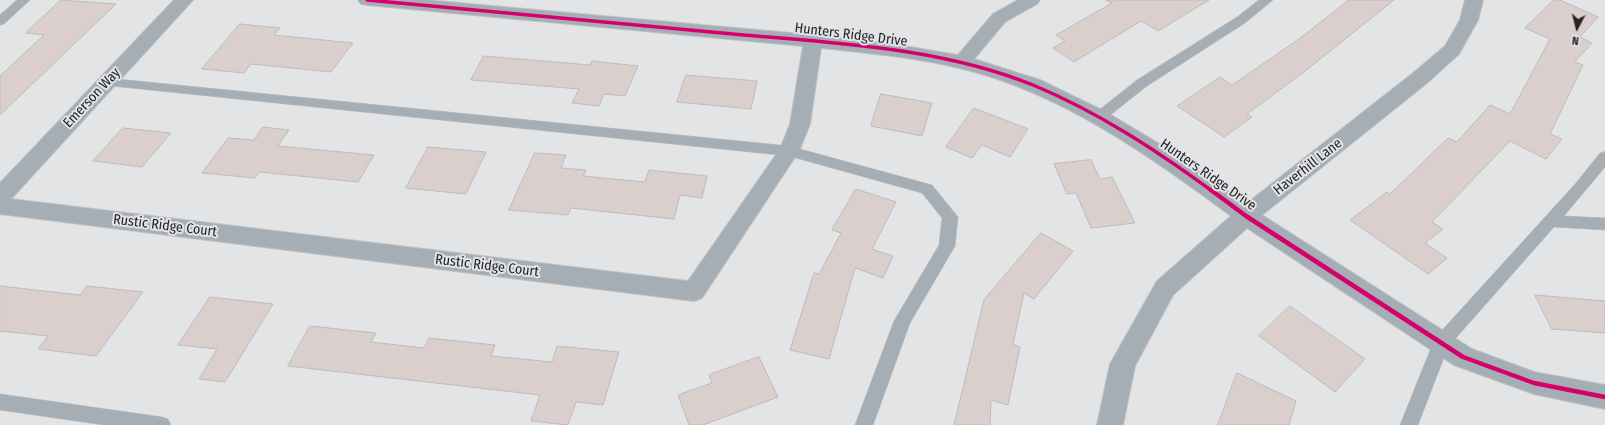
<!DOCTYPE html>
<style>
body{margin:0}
#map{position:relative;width:1605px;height:425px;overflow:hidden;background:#e3e4e5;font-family:"Fira Sans Condensed",sans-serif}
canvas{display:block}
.north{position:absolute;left:1557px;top:8px;width:40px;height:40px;-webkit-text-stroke:3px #e2e3e6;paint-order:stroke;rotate:187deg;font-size:11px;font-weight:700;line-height:16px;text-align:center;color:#252527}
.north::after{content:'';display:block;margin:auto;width:14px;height:18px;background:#252527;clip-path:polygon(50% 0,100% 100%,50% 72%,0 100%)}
</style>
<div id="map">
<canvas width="1605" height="425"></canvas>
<div class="north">N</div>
</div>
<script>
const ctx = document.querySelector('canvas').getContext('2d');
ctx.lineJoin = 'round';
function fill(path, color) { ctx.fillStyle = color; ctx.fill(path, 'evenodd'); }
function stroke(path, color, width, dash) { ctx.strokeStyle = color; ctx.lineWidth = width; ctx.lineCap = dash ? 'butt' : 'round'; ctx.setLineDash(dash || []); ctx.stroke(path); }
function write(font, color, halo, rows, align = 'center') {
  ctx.font = font + ' "Fira Sans Condensed",sans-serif'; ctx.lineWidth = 4; ctx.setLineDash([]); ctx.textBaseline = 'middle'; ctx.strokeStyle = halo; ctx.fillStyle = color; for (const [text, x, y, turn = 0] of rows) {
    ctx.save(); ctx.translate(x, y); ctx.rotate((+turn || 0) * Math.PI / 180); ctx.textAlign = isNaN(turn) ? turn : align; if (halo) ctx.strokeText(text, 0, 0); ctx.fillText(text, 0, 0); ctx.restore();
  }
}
const building = new Path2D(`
 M61 0 116 4 0 115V76L44 35 26 33Z
 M1106 0H1209L1158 31 1141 21 1074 62 1053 48 1065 41 1056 35 1112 3Z
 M1349 0H1394L1304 72 1247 114 1252 117 1224 137 1177 106 1220 77 1232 85 1299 39Z
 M1554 0H1560L1598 17 1580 37 1592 43 1575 62 1583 65 1550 134 1562 139 1546 159 1510 141 1432 222 1443 229 1425 243 1447 258 1428 274 1350 220 1387 192 1390 194 1448 138 1457 142 1490 105 1510 114 1550 39 1525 28Z
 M240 24 280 28 274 35 353 43 331 72 251 64 244 73 202 69Z
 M484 56 590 65 592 61 638 66 625 96 604 94 599 106 572 103 579 89 471 80Z
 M686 75 757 81 751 109 677 102Z
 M881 94 932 103 922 136 871 126Z
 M974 108 1028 129 1010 157 982 145 972 158 946 147Z
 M263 127 289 130 278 146 374 155 358 182 259 172 255 178 202 173 228 138 254 140Z
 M123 128 171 133 142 167 93 161Z
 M428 147 486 152 466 194 406 188Z
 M535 153 566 155 561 168 586 170 583 176 645 182 649 170 707 176 702 198 680 195 674 219 571 208 568 215 509 210Z
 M1091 160 1100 179 1112 177 1135 223 1091 228 1076 193 1067 194 1054 164Z
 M856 189 896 202 872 249 893 256 883 278 855 268 829 359 790 350 814 273 819 274 841 233 832 230Z
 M1041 233 1073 251 1034 299 1024 293 1013 344 1020 347 1008 405 991 400 990 425H954L984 300Z
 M0 286 80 295 87 286 143 292 96 356 38 349 48 336 0 331Z
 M1535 295 1605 301V333L1552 329Z
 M210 297 273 304 225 382 199 379 217 349 178 345Z
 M1290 306 1365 359 1335 392 1259 336Z
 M310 326 376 333 371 342 424 348 429 338 495 345 491 356 552 362 557 346 619 352 603 405 576 402 568 425 531 421 540 395 288 366Z
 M759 357 778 397 703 425H689L678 395 712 383 709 375Z
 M1237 373 1296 401 1289 425H1218Z`);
const lane = new Path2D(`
 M17 0H30L4 24 0 25V15Z
 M1259 0H1273L1245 23 1147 86 1104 120H1094L1092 117 1094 114 1137 80 1237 17Z
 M107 78 789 146 932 185 958 217 955 246 910 323 873 425H855L894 321 939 245 942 218 922 193 789 156 102 85 100 82 102 79Z
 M1605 152V167L1564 216 1605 218V230L1554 227 1448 347 1418 425H1400L1435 338 1576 183 1600 153Z
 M0 394 162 417 168 419 171 425H104L0 410Z`);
const street = new Path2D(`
 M174 0H193L11 199 688 281 780 149 790 124 803 46 367 5 361 4 358 0H426L813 35 892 44 958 55 993 14 1018 0H1040L1037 4 1005 22 974 59 1040 80 1106 112 1168 149 1246 204 1413 73 1445 46 1460 20 1465 0H1483L1478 20 1459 54 1427 83 1262 215 1472 349 1534 372 1605 385V409L1534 394 1454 365 1247 228 1173 295 1135 366 1123 425H1097L1110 364 1157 281 1231 216C1148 155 1061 92 959 68 914 57 867 53 821 48L810 124 799 151 702 298 694 301 0 214V183Z`);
const cyclewayFar1 = new Path2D(`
 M367 0C489 11 611 22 733 34 833 43 940 47 1033 85 1098 112 1156 150 1212 191`);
const cycleway = new Path2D(`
 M1211 190 1246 216 1463 357 1534 383 1605 397`);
const streetNames = [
 ["Hunters Ridge Drive",851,35,7],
 ["Emerson Way",92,98,-47],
 ["Haverhill Lane",1308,167,-38],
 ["Hunters Ridge Drive",1208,175,35],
 ["Rustic Ridge Court",165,226,7],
 ["Rustic Ridge Court",487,266,7]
];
fill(building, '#dbcfcd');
stroke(building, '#bbbbbc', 1);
stroke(lane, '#c1c2c3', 1);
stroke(street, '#c1c2c3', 2);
fill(lane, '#a6aeb5');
fill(street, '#a6aeb5');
stroke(cyclewayFar1, '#d6006c', 3.5);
stroke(cycleway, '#d6006c', 4.5);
write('14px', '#252527', '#e2e3e6', streetNames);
</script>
